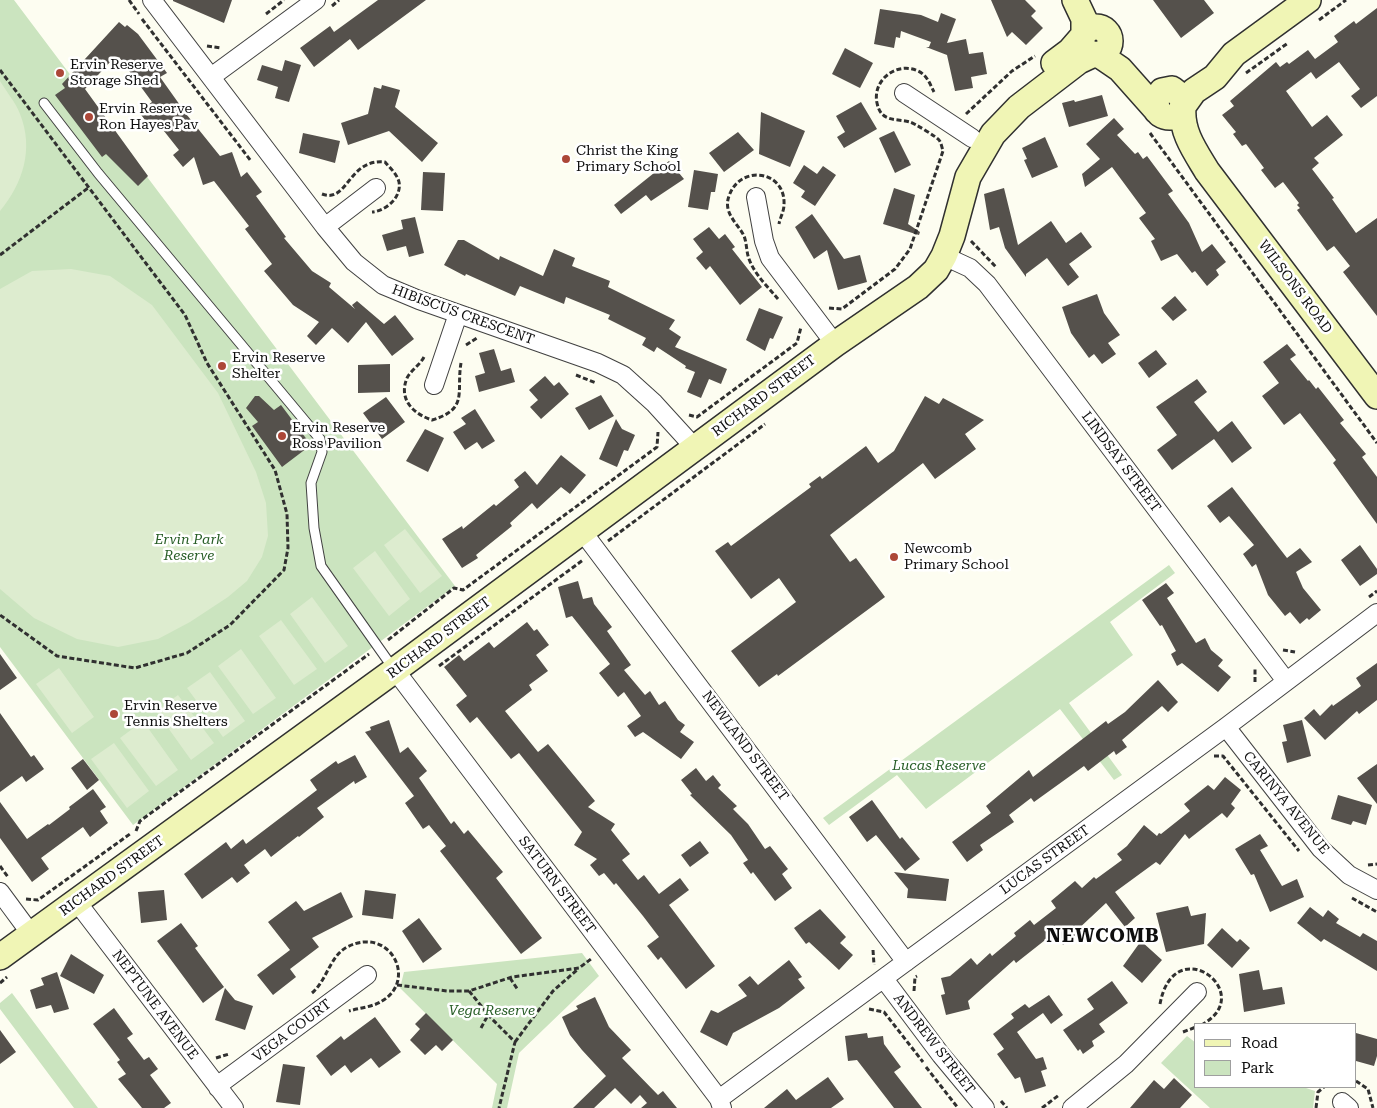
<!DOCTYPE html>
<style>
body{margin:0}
#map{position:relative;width:1377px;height:1108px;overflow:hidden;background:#fdfdf1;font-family:"Roboto Serif",serif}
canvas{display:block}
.legend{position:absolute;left:1194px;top:1023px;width:162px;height:65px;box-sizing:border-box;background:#fff;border:1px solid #9f9f9f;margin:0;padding:6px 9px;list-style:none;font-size:15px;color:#0e0e0e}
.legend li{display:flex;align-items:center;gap:10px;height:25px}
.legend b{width:25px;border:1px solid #9f9f9f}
</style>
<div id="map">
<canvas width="1377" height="1108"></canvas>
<ul class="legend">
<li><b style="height:6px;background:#f0f5b5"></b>Road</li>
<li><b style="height:14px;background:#cbe4bf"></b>Park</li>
</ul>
</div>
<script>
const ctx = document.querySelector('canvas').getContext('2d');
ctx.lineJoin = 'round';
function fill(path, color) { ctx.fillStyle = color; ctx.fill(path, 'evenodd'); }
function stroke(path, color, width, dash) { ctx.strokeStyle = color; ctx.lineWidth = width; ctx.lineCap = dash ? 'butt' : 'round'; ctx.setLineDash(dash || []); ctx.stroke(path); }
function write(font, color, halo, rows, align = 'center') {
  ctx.font = font + ' "Roboto Serif",serif'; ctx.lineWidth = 5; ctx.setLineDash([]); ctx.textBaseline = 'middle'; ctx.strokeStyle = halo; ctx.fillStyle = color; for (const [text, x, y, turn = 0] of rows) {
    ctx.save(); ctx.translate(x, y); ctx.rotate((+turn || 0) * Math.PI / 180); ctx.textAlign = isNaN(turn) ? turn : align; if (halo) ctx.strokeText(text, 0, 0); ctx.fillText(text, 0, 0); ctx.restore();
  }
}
const green = new Path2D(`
 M0 0H14L455 586 133 825 0 647Z
 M1169 565 1175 573 1110 622 1133 655 1069 703 1122 775 1114 780 1060 709 926 809 897 775 829 825 823 818Z
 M582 953 599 976 519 1053 507 1108H492L497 1084 400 988 404 972Z
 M12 993 98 1108H74L0 1009V1003Z
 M1187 1036 1196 1043V1087H1303L1315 1091 1313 1108H1210L1161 1063Z`);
const pitch = new Path2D(`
 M0 81C6 91 16 103 20 114 34 149 23 183 0 211Z
 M71 269 110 276 152 305 218 393 256 472 266 503 268 536 262 557 247 581 228 597 190 622 158 639 118 647 77 639 34 618 0 589V289L32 271Z
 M405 529 442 576 420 593 384 545Z
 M375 551 410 599 389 616 353 568Z
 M312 597 348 646 325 663 290 614Z
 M281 620 317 669 294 685 259 636Z
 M241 649 276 698 253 714 218 666Z
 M59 668 94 717 72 733 36 684Z
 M210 672 245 721 223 737 187 688Z
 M178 695 214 743 191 760 156 711Z
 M143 721 178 770 156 786 120 738Z
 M114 743 149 791 127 808 91 759Z`);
const building = new Path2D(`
 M232 0 224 23 173 1V0Z
 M378 0H426L358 50 350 39 314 67 300 48 330 26 334 32Z
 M991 0H1025L1036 11 1031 16 1043 28 1026 45 1012 32 1007 37Z
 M1153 0H1204L1214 13 1181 38Z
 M1377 8V96L1361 108 1351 96 1360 89 1339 62 1316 79 1311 72 1286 91 1312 127 1327 115 1343 135 1314 158 1319 163 1312 169 1334 198 1332 199 1356 233 1377 218V316L1343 272 1350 266 1334 246 1327 251 1297 210 1300 208 1297 205 1299 203 1283 182 1275 188 1261 170 1264 168 1246 144 1242 146 1233 134 1236 132 1222 115 1234 106 1230 101 1276 62 1280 67 1287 62 1289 64 1308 50 1315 59 1338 42 1334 36 1354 21 1356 24Z
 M880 9 921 15 938 22 941 13 956 19 947 43 966 39 969 54 983 52 987 74 971 77 973 88 955 91 947 55 926 47H929L931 42 901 31 900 38 896 37 894 48 874 44Z
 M119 22 125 27 127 25 138 34 167 73 160 77 187 115 220 156 232 152 241 177 247 172 262 192 256 196 286 237 284 238 312 271 331 283 329 287 355 309 352 305 357 301 384 324 395 315 414 339 392 356 366 322 348 343 332 328 316 345 307 336 319 322 293 305 264 271 272 264 245 229 249 226 214 181 203 185 194 157 183 167 173 155 179 150 160 126 153 131 139 112 152 102 119 57 114 63 111 61 85 89 148 176 138 186 106 154 102 157 55 95 65 88 62 84Z
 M845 48 873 63 860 88 832 74Z
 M285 60 301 65 289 102 275 98 278 87 257 80 262 65 282 71Z
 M382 85 400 90 395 107 438 143 422 162 389 131 348 145 341 123 368 114 374 87 381 89Z
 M1102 95 1108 116 1069 127 1062 103 1074 100 1075 102Z
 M861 102 877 129 844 148 837 137 845 132 836 116Z
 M761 112 805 131 790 167 759 154Z
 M1114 118 1124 129 1117 135 1135 154 1138 152 1143 159 1147 156 1173 191 1168 194 1189 223 1202 252 1212 244 1226 262 1216 270 1219 275 1207 286 1195 271 1192 273 1177 254 1161 261 1151 241 1155 239 1139 218 1146 213 1112 167 1085 187 1082 174 1100 159 1086 144Z
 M894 131 911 165 895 173 879 138Z
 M738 132 754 150 724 172 709 153Z
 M303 133 340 141 335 163 299 153Z
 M1045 137 1058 167 1032 178 1024 160 1027 159 1022 148Z
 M669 161 684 179 651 201 646 195 621 214 614 205Z
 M804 165 817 174 823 166 836 175 815 206 801 197 805 191 793 183Z
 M694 170 718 174 715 192H711L708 210 688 207Z
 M423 172 445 173 443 211 421 210Z
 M894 188 915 195 908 224 920 232 919 235 883 224Z
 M1004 188 1018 245 1051 221 1066 243 1081 232 1092 247 1069 264 1079 277 1068 286 1047 258 1026 274V277L1005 248 999 227 990 230 984 194Z
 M812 214 844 259 860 255 867 282 838 290 827 250 814 259 795 227Z
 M415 217 424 253 409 257 406 246 387 251 382 235 403 229 401 220Z
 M709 227 719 239 725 234 735 247 732 249 762 287 740 305 710 266 706 270 696 258 703 252 693 239Z
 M458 240H464L499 260 500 256 543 276 554 249 575 258 572 266 610 281 608 287 675 320 669 329 681 337 675 347 727 369 721 384 709 379 701 398 687 392 695 372 685 368 686 366 657 347 654 352 642 345 646 338 608 319 610 315 566 297 564 304 520 286 515 296 466 274 465 276 444 265Z
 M1097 294 1104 313 1120 335 1108 343 1116 354 1102 364 1094 354 1089 358 1071 333 1062 307Z
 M1175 296 1187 310 1173 321 1161 308Z
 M759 308 783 317 773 339 770 338 765 351 746 340Z
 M1287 344 1296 355 1290 359 1308 381 1309 380 1316 389 1318 387 1344 420 1340 423 1366 454 1362 457 1377 477V524L1333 463 1336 460 1300 413 1284 425 1262 396 1279 383 1263 362Z
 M494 349 501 371 511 368 515 382 479 392 475 376 485 373 479 353Z
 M1156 350 1167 364 1149 378 1138 363Z
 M390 364V392L358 393V365Z
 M545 376 554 386 559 382 569 394 541 419 530 407 538 400 529 390Z
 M1197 379 1207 392 1194 402 1218 432 1232 421 1252 448 1232 463 1214 439 1172 470 1157 450 1177 435 1156 407Z
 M601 395 614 416 589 430 575 408Z
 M255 396H259L274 410 281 405 311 445 282 467 252 426 258 422 246 408Z
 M925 396 939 404 943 398 984 420 965 434 976 449 935 479 923 463 830 535 850 562 856 558 885 597 778 676 777 674 759 687 731 651 796 602 779 578 751 599 715 551 728 542 731 546 811 487 809 484 820 476 822 479 866 446 878 463 894 451Z
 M386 397 405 422 382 439 363 413Z
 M475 409 495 441 482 449 477 442 465 450 453 432 466 424 461 418Z
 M616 419 622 429 635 435 628 451 624 450 617 467 599 459Z
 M425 429 444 438 428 472 406 461Z
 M561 455 586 475 570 494 561 487 537 509 532 503 510 523 512 526 476 555 478 558 462 568 442 539 462 526 463 529 494 504 496 506 519 487 514 480 525 471 537 485Z
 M1232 487 1287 558 1300 548 1312 562 1296 572 1303 588 1321 610 1309 620 1307 618 1300 624 1290 612 1285 616 1268 595 1256 564 1252 567 1243 554 1254 545 1229 516 1220 523 1207 506Z
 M1360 545 1377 569V574L1360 586 1341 560Z
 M578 581 583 599 592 597 594 604 612 627 607 631 631 665 624 670 645 695 650 691 659 705 665 701 678 720 685 725 680 732 694 742 681 759 643 732 635 737 627 726 641 716 624 692 618 697 599 673 610 664 572 616 566 618 558 587Z
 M1166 583 1174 593 1167 598 1196 643 1205 638 1211 650 1223 660 1218 666 1231 677 1218 692 1182 663 1177 666 1171 654 1176 651 1162 625 1160 626 1142 600Z
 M527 622 534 631 537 629 549 645 536 655 548 671 529 685 532 690 505 711 538 752 548 744 595 801 588 807 615 824 611 830 630 854 622 860 638 880 644 875 659 894 680 878 689 890 669 905 715 966 686 989 661 957 658 960 647 946 659 937 643 916 616 883 614 885 604 873 599 876 590 865 597 859 574 845 582 832 519 753 511 759 477 717 470 723 456 705 467 696 444 667 459 655 464 661 489 642 494 648Z
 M0 654 17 678 0 690Z
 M1377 663V700L1359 714 1357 711 1325 740 1304 718 1314 709 1320 716 1332 704 1333 706 1361 686 1356 678Z
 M1158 680 1178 702 1168 712 1162 706 1122 740 1127 747 1116 755 1114 751 1088 771 1084 766 1034 802 1031 798 1009 815 1014 822 980 845 983 850 967 862 952 842 991 813 986 806 1029 770 1033 777 1106 721 1108 724 1125 712Z
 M0 713 31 757 34 755 44 769 26 782 22 776 0 792Z
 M389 720 400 753 408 747 427 771 419 778 451 824 454 821 464 834 468 830 503 872 496 878 542 938 521 954 440 851 446 846 429 825 423 829 405 803 414 796 365 732 371 730 370 727Z
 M1302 720 1311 756 1287 763 1282 742 1287 741 1283 725Z
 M355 755 367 777 355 784 354 781 317 808 324 817 299 837 298 836 271 857 265 849 244 865 250 873 237 883 232 877 202 899 184 874 226 842 231 849 243 839 246 844 317 790 310 780 336 761 338 764Z
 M83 759 99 780 87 790 71 768Z
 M1377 764V804L1357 778Z
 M696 768 706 781 713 775 721 785 718 788 737 806 733 809 748 824 765 849 770 846 788 869 782 874 792 888 775 901 753 872 751 874 743 863 748 860 731 835 690 795 692 794 681 780Z
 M1225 777 1241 790 1231 804 1235 808 1227 818 1222 813 1189 839 1185 834 1160 865 1156 862 1115 892 1135 918 1125 927 1106 903 1075 932 1077 935 1063 945 1054 933 1016 963 1014 960 968 1001 970 1009 946 1015 941 995 945 994 941 978 950 976 971 958 977 965 990 953 992 956 1016 936 1014 933 1030 920 1034 925 1056 908 1051 901 1075 881 1082 888 1094 877 1096 879 1122 860 1117 854 1127 846 1144 825 1157 836 1159 833 1161 834 1190 811 1184 804 1208 785 1214 790Z
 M93 789 106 807 100 811 108 823 90 837 83 827 41 858 49 869 32 882 0 838V802L27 839 48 824 49 825 70 809 69 807Z
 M1338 795 1372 805 1366 825 1353 821 1351 825 1331 819Z
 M872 800 900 839 902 837 920 859 905 871 876 835 867 842 849 817Z
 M1260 834 1268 846 1260 850 1282 886 1297 879 1304 897 1270 912 1254 874 1251 875 1235 849Z
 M700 841 709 853 690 867 681 855Z
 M894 872 949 879 946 901 907 898 908 889Z
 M164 890 167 920 141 923 138 892Z
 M365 890 396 894 393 919 362 915Z
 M341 892 353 917 312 938 319 947 290 969 296 977 273 995 257 975 290 950 268 922 296 901 304 911Z
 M1188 906 1191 916 1206 913 1204 944 1166 952 1156 913Z
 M1310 907 1323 917 1328 910 1339 919 1336 923 1360 937 1363 933 1377 941V971L1324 939 1321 942 1297 923Z
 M820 909 846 937 840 943 853 955 839 970 809 942 806 944 794 928Z
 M419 918 442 949 423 963 402 931Z
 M181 923 198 946 195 948 224 987 203 1003 157 941Z
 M1222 928 1237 942 1240 939 1250 948 1232 968 1207 945Z
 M1141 941 1162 960 1142 983 1123 966Z
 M71 954 104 975 94 994 60 976Z
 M789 960 802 977 798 979 805 988 779 1008 733 1033 727 1046 700 1032 711 1010 718 1013 747 996 738 985 750 976 758 985Z
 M1259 970 1263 990 1282 987 1285 1004 1244 1012 1239 974Z
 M57 972 69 1009 54 1013 51 1005 36 1009 30 990 44 985 41 978Z
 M1112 981 1128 1003 1099 1024 1105 1032 1092 1041 1094 1046 1083 1054 1080 1049 1078 1051 1063 1030 1094 1009 1087 999Z
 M225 988 235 1000 253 1006 245 1030 215 1020Z
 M1049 995 1063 1015 1051 1024 1043 1013 1017 1032 1036 1059 1043 1057 1047 1069 1041 1071 1046 1086 1025 1093 1020 1077 1015 1079 997 1054 1004 1049 993 1034 1014 1018 1011 1014 1025 1004 1029 1008Z
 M595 997 609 1027 631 1050 622 1058 658 1095 663 1091 677 1108H641L647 1103 640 1095 631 1104 615 1088 594 1108H573L606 1076 582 1050 570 1035 562 1017 578 1009 576 1006Z
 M114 1008 133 1034 127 1038 144 1060 149 1057 158 1069 150 1075 171 1103 164 1108H142L118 1079 126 1074 117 1062 120 1060 93 1024Z
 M426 1013 453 1040 442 1051 436 1045 425 1055 410 1040 420 1029 415 1024Z
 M375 1017 401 1052 379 1068 371 1058 351 1073 345 1065 331 1076 316 1056 341 1036 344 1040Z
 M0 1030 16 1052 0 1064Z
 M867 1033 868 1038 883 1036 884 1044 901 1067 894 1072 922 1108H894L857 1060 848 1061 845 1036Z
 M1356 1033 1377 1039V1056L1374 1066 1356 1061Z
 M283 1064 305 1067 300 1105 276 1102Z
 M828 1077 844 1099 831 1108H764L787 1089 796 1100Z
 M1174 1078 1192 1095 1180 1108H1130L1154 1080 1164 1089Z`);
const path = new Path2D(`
 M129 0 139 14
 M332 6 339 0
 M266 14 284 0
 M142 19 251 161
 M1319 20 1346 0
 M207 46 221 48
 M0 70 185 315 207 363 275 470 287 514 288 548 284 570 230 625 187 653 135 668 57 656 0 615
 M1246 73 1288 43
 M966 114 1012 71 1035 56
 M1150 133 1377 443
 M322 194C348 204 348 158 385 162 390 168 397 174 399 182 402 197 386 211 372 212
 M971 241 996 267
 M0 255 88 188
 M778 299C768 287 755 275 749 259 746 251 747 241 743 234 736 222 723 212 729 196 740 164 786 170 784 205 784 211 780 218 779 224
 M829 308 842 309 895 269 910 249 943 151C942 148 941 142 939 140 937 137 914 123 910 122 896 118 881 123 877 103 872 80 897 61 918 71 927 75 930 84 934 92
 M466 345 477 338
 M424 357C420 365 411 370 407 378 398 400 414 414 432 420 469 409 456 392 461 363
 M576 375 596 383
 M689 415 697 417 797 343 801 327
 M608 541 765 424
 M1369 597 1377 591
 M388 640 454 588 463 590 657 447 658 432
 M1283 650 1295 652
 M439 666 583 560
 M1255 682V669
 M1214 756H1223L1299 851
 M136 831 140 821 369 654
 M1368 865 1377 864
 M0 866 8 877
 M1352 898 1377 912
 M26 899 38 900 130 834
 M873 950 874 965
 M510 978 518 990
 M0 983 7 977
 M397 985 447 991H469L512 977 579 968 591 959
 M469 991 492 1019 515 1042 499 1108
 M914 991 915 977 917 976
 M312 993C327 980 330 956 347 947 390 925 418 980 382 1001 373 1007 359 1008 349 1011
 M1160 1004C1174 929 1258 993 1203 1024
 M869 1009 884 1012 923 1062
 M481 1028 488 1015
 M1183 1032 1196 1027
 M515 1042 553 991 578 969
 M216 1058 229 1054
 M926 1067 958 1108
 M1356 1081 1368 1089 1373 1108
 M1001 1101 1007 1108
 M1042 1108 1059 1095
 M1316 1108 1318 1092 1324 1087`);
const lane = new Path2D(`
 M44 103 98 173 320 439 322 452 311 483 314 528 321 566 393 668`);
const street = new Path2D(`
 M152 0 325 227 354 262 383 285 419 300 598 363 623 375 654 403 695 448
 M211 77 316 0
 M904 93 972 138
 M756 197 764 241 770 258 835 344
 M325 227 376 188
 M944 256 970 268 987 284 1286 681
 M434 385 458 314
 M582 531 906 962
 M395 670 719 1099
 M1226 727 1321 849 1349 875 1377 890
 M0 892 31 934
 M77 902 234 1108
 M884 979 941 1055 985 1108
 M218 1088 221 1083 367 975
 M1342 1102 1349 1108
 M722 1108 719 1099 1226 727 1377 613
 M1072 1108 1126 1064 1197 992`);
const secondary = new Path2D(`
 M1075 0 1084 19V34
 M1082 41a14 14 0 1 1 28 0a14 14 0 1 1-28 0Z
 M1098 54 1120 69 1160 114C1174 123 1187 111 1181 96L1172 89 1162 91 1156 99 1157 111
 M1054 63 1070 51 1083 36
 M1184 105 1194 91 1215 77 1234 54 1308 0
 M1183 108C1181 132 1195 151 1207 171L1377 396
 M0 957 395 670 835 344 918 287 936 270 944 256 952 236 968 177 993 134 1019 107 1079 61 1094 54`);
const markers = [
 [60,73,5,"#ac4738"],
 [89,117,5,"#ac4738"],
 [566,159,5,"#ac4738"],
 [222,366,5,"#ac4738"],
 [282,436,5,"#ac4738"],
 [894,557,5,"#ac4738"],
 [114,714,5,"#ac4738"]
];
const poiNames = [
 ["Ervin Reserve",70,65],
 ["Storage Shed",70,81],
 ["Ervin Reserve",99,109],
 ["Ron Hayes Pav",99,125],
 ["Christ the King",576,151],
 ["Primary School",576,167],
 ["Ervin Reserve",232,358],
 ["Shelter",232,374],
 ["Ervin Reserve",292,428],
 ["Ross Pavilion",292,444],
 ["Newcomb",904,549],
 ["Primary School",904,565],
 ["Ervin Reserve",124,706],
 ["Tennis Shelters",124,722]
];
const streetNames = [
 ["WILSONS ROAD",1295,287,53],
 ["HIBISCUS CRESCENT",463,315,20],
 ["RICHARD STREET",764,396,-37],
 ["LINDSAY STREET",1121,462,53],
 ["RICHARD STREET",439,638,-37],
 ["NEWLAND STREET",745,746,53],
 ["CARINYA AVENUE",1286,803,51],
 ["LUCAS STREET",1045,860,-36],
 ["RICHARD STREET",112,876,-36],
 ["SATURN STREET",557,885,53],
 ["NEPTUNE AVENUE",155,1005,53],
 ["VEGA COURT",292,1031,-37],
 ["ANDREW STREET",934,1044,52]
];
const parkNames = [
 ["Ervin Park",189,540],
 ["Reserve",189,556],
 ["Lucas Reserve",939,766],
 ["Vega Reserve",492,1011]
];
const districtNames = [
 ["NEWCOMB",1103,936]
];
fill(green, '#cbe4bf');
fill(pitch, '#ddeccf');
fill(building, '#55514c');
stroke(lane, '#414141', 11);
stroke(street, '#414141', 20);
stroke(secondary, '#303030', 28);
stroke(path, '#303030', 3, [5, 2.5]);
stroke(lane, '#fff', 9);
stroke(street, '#fff', 18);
stroke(secondary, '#f0f5b5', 25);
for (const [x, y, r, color] of markers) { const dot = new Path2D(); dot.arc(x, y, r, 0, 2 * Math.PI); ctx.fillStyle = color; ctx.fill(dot); stroke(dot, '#fff', 2); }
write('14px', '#0e0e0e', '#fff', poiNames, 'left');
write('14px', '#0e0e0e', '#fff', streetNames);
write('italic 14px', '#285e27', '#fff', parkNames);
ctx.letterSpacing = '1px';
write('bold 19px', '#0e0e0e', '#fff', districtNames);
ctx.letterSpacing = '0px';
</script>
